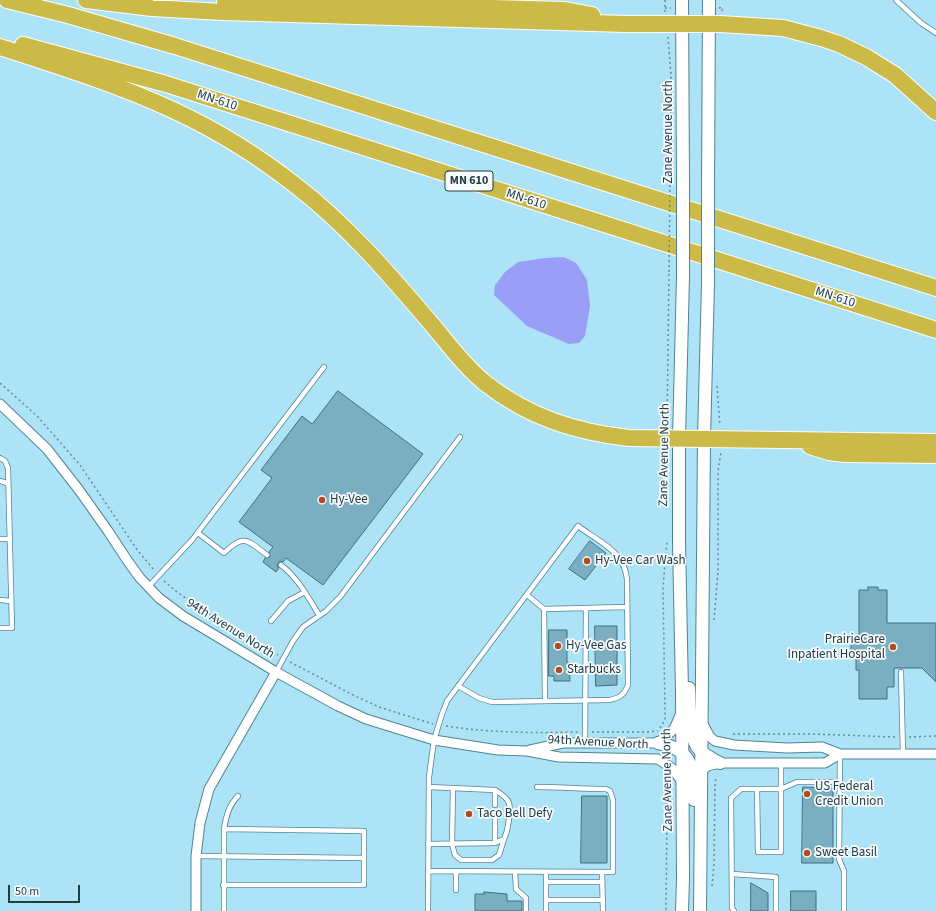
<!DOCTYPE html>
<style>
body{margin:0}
#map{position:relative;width:936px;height:911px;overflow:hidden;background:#ade3f6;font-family:"Source Sans 3",sans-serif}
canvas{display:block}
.scale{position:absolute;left:8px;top:885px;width:72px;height:18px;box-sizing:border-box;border:2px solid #253b42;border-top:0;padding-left:5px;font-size:12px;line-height:14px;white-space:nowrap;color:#253b42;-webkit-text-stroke:3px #f6fbfd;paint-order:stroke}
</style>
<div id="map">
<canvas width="936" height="911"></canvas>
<div class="scale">50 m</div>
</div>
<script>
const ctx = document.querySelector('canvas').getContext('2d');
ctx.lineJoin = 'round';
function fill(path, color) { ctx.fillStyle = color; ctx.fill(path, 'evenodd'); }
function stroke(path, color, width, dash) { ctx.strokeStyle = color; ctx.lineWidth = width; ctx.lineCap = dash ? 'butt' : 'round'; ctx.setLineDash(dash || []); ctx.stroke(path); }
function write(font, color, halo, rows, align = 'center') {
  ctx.font = font + ' "Source Sans 3",sans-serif'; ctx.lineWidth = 3.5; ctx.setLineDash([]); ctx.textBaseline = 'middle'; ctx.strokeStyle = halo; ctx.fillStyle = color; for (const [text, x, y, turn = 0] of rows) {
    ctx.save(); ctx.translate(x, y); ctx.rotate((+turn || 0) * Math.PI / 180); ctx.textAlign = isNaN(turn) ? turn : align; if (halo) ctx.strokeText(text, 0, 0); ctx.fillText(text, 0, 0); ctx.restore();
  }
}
const water = new Path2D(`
 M564 257 576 263 587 280 590 306 585 336 579 343 569 344 527 326 494 295 495 285 505 272 518 262 545 258Z`);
const building = new Path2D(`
 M338 391 423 454 323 585 286 558 283 562 280 561 278 563 277 566 279 568 276 572 263 562 265 558 270 557 269 552 273 547 239 522 272 478 261 470 302 416 312 424Z
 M590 541 606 553 585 580 569 569Z
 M868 587H878V590H887V623H936V682L922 668H894V687H887V699H859V670H856V657H851V637H859V590H868Z
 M595 626H617V685L596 686Z
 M549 630H567V662L569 663 570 681H554V676H549Z
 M803 787 833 788V863H802Z
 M582 796H607V863H581Z
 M751 883 768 893V911H751Z
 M791 891H816V911H791Z
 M484 892 507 894V901H522V911H475V894H484Z`);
const path = new Path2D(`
 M665 8H671
 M719 8 722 7V12
 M665 12V0
 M668 37 671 75 670 177
 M0 383 37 416 80 465 138 551 155 571
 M717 386 720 426
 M667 426 669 272
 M666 452 668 462
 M164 581 177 592 201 609 278 655
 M714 620 718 571V471L721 452
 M290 662 355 696 379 707 433 724
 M446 726C492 733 532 733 578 732
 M660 728 665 720V713L663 587 667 541
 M592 732H647L658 731
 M733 734H812L895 737
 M909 737 936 736
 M663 774 667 781 668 790 667 810 666 911
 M712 886 714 865 715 785 716 776`);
const lane = new Path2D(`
 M896 0 921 23 936 33
 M0 458 5 461 8 468 12 628H0
 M0 481 7 483
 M198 533 224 553C244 533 247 540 267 555
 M0 539H9
 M281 565C298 578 308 597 319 615
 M148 587 192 540 324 367
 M527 595 544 609 627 607
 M0 600 11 601
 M544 609 545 701
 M271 621 288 601 305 592
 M276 672 293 641 303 627 326 611 340 597 460 437
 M901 672 903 754
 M585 743 586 608
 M840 754 839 859 844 871V911
 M453 788 452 844 455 855 461 860H492L499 855 504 839
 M757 789 758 852H781V789L797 782H839
 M495 805V790
 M495 819V843
 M224 829C226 816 229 805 238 796
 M428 844 495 843 504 839C508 831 511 811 509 803 507 797 500 793 495 790L429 787
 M196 856 364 858V831L224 829V911
 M428 871 613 872V800L610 791 606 789C583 789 560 787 537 787
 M456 872V890
 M515 872 516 889 526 898V911
 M546 872V911
 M602 872 603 911
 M732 874 776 877V911
 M546 882H602
 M223 885H364V858
 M546 900H602
 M428 911 429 777 434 740 442 714 447 701 578 526C591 536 611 546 620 559 624 565 626 572 627 579L628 685C624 695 620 698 609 700L492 702 479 698 458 686
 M734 911 732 908 731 798 741 789H781V763`);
const street = new Path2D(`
 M0 404 47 449 79 490 108 531 127 560 140 578 159 598 183 616 276 672 338 706 366 719 434 740 498 750 527 751 559 757 658 759 673 769 682 782
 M702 722 710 737 715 741 734 745 787 748 822 747 840 754H936
 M530 750 563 743H658L674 729 681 713
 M702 771 707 766 720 763H825L840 754
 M196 911V856L200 823 209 789 276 672`);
const secondary = new Path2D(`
 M682 0 683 180
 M708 187 709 0
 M689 688C690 705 688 732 697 747 702 754 712 759 720 763
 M658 743C693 749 694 769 694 800
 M682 911 683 879 682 692 679 542V439L683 276
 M700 911 704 439 708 283`);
const highway = new Path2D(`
 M7 0 68 15 175 46 936 288
 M86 0 152 8 222 12 626 24H720L783 28 821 38 839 44 866 57 895 75 936 112
 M225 2H268L565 10 592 15
 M23 45 166 84 936 330
 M0 47C59 66 119 85 175 111 218 131 258 156 295 185 346 224 388 273 429 321 447 342 463 365 485 383 528 417 575 432 629 438L936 442
 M810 446 829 452 844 454 936 455`);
const pathBridge = new Path2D(`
 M669 272 670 177`);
const secondaryBridge = new Path2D(`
 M683 276V180
 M708 283V187`);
const markers = [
 [322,500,4,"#b14b22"],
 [587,561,4,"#b14b22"],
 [558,646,4,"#b14b22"],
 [893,647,4,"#b14b22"],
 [559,670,4,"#b14b22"],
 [807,794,4,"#b14b22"],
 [469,814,4,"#b14b22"],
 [807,853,4,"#b14b22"]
];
const shields = [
 [469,181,48]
];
const shieldNames = [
 ["MN 610",469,181]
];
const streetNames = [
 ["MN-610",217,101,18],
 ["Zane Avenue North",669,132,-90],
 ["MN-610",526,200,18],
 ["MN-610",835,298,18],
 ["Zane Avenue North",665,455,-89],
 ["94th Avenue North",230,629,32],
 ["94th Avenue North",598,743,3],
 ["Zane Avenue North",668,780,-91]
];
const poiNames = [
 ["Hy-Vee",330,500],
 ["Hy-Vee Car Wash",595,561],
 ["PrairieCare",885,640,"right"],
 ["Inpatient Hospital",885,655,"right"],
 ["Hy-Vee Gas",566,646],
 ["Starbucks",567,670],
 ["US Federal",815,787],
 ["Credit Union",815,802],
 ["Taco Bell Defy",477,814],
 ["Sweet Basil",815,853]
];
fill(water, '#9a9ef6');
fill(building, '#7aaec0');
stroke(building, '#3d7081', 1);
stroke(lane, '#508495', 6);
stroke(street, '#508495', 11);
stroke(secondary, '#508495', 14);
stroke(highway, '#fff', 18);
stroke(path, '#658a96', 1.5, [2, 3]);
stroke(lane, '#fff', 4.5);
stroke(street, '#fff', 9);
stroke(secondary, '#fff', 12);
stroke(highway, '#cbba48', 16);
stroke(secondaryBridge, '#508495', 14, []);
stroke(pathBridge, '#658a96', 1.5, [2, 3]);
stroke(secondaryBridge, '#fff', 12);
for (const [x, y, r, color] of markers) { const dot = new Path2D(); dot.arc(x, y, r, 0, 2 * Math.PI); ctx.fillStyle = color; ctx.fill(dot); stroke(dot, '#f6fbfd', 1.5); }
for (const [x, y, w] of shields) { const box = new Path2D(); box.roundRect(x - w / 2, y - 10, w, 20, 3); ctx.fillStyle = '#f6fbfd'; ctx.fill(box); stroke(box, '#253b42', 1); }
write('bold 12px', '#253b42', null, shieldNames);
write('13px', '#253b42', '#f6fbfd', streetNames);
write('13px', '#253b42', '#f6fbfd', poiNames, 'left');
</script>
